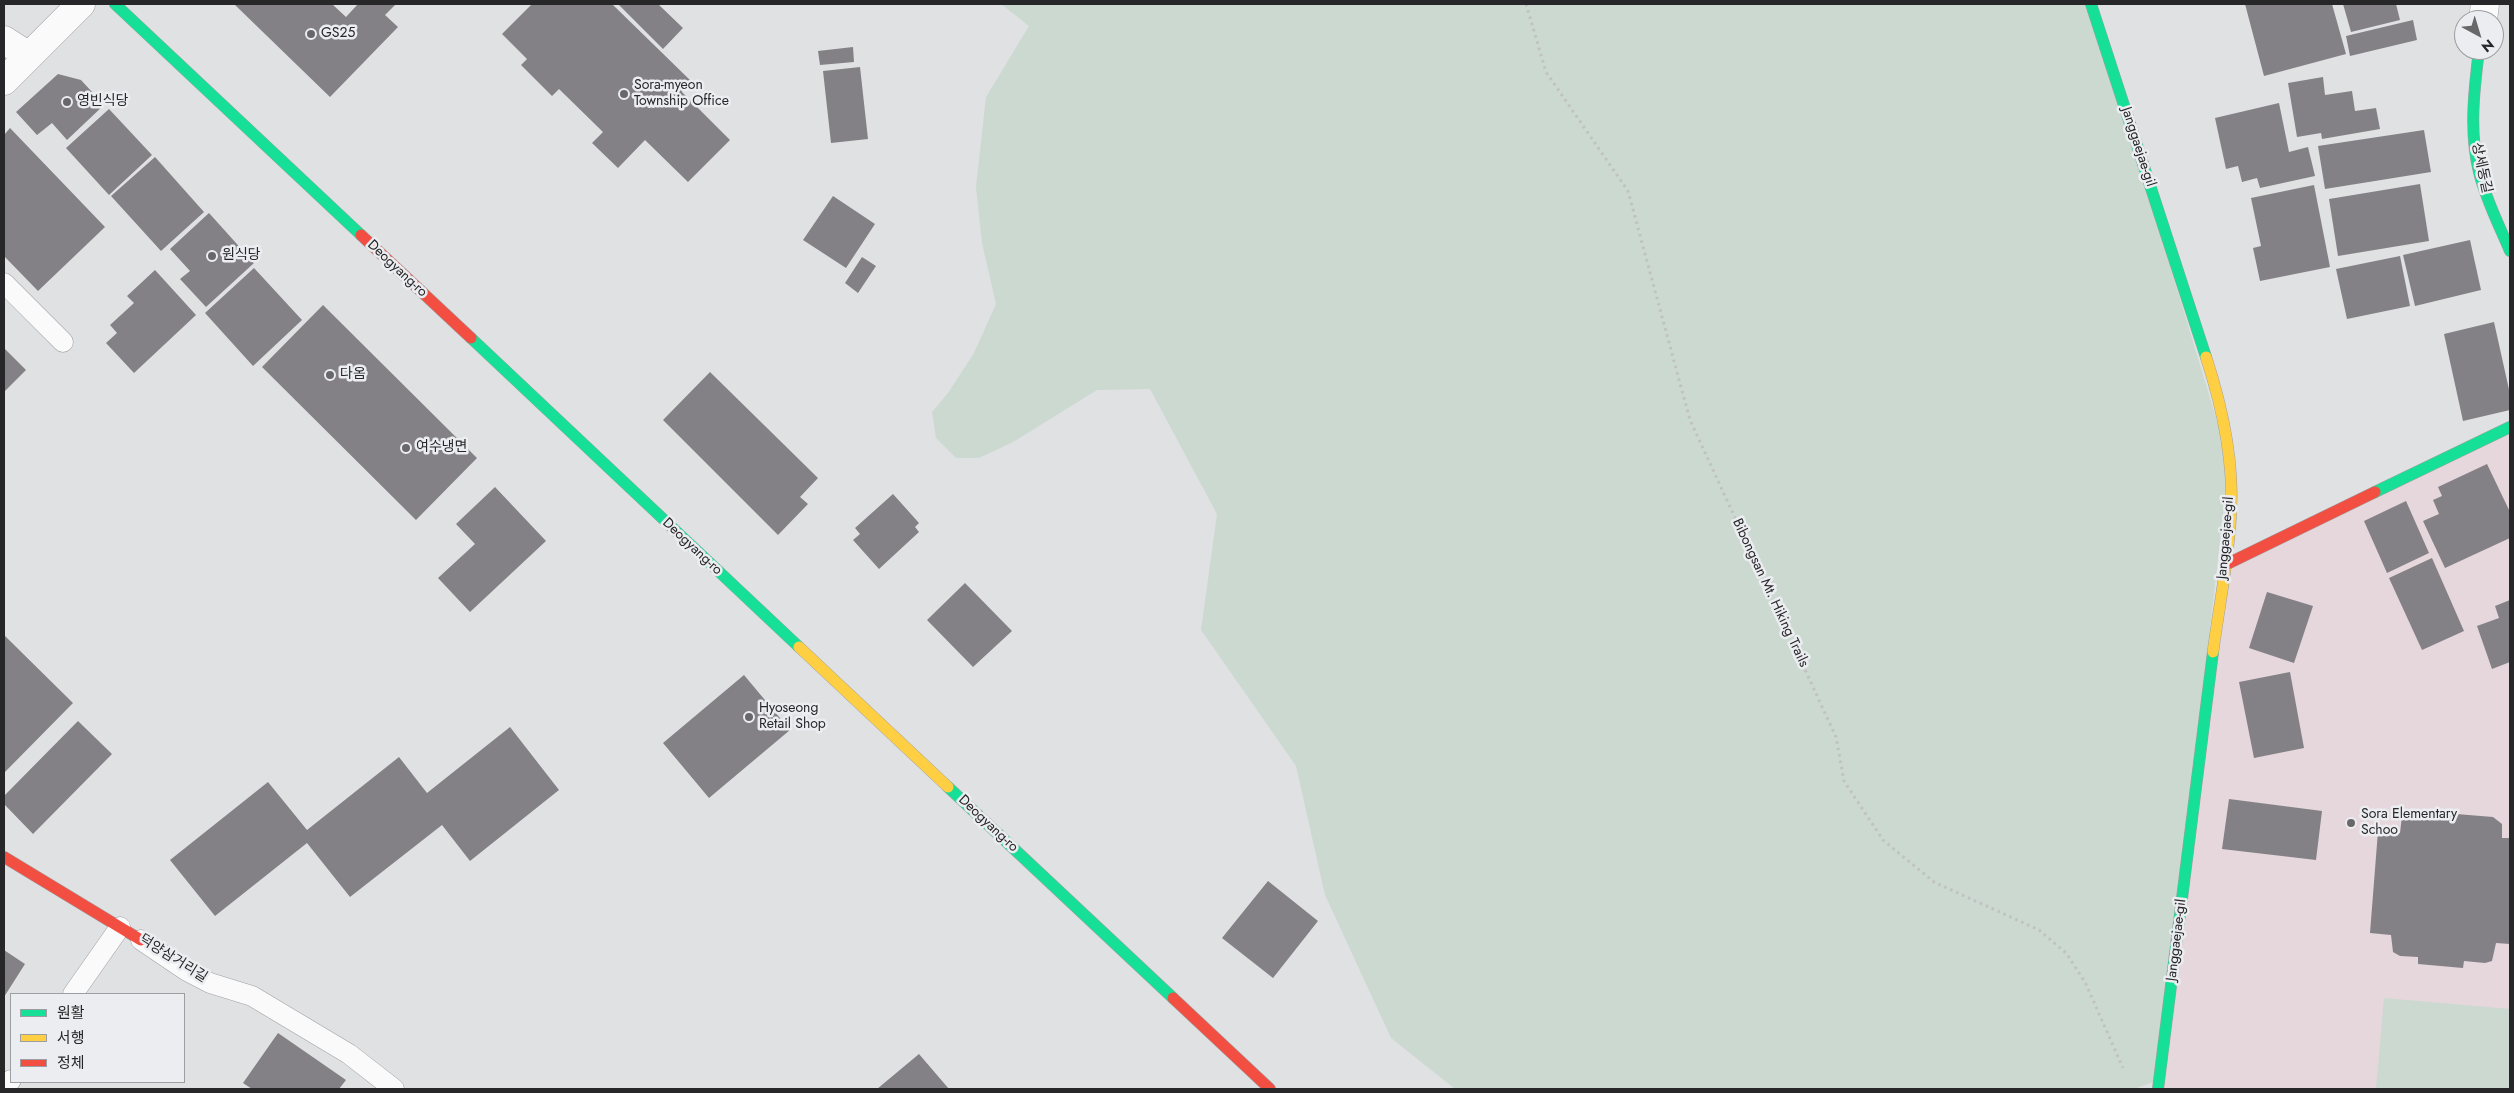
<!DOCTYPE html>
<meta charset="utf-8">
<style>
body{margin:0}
#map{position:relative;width:2514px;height:1093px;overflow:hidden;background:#e0e1e3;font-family:Jost,"Noto Sans KR",sans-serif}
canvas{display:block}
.frame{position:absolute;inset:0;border:5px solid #272729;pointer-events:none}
.legend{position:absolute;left:10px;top:993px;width:175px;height:90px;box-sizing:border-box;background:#ecedf1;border:1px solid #9d9ea1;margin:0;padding:6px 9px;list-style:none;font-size:15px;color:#272729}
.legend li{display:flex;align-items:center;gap:10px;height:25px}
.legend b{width:25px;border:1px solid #9d9ea1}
.north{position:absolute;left:2454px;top:10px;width:50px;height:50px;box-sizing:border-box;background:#ecedf1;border:1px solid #9d9ea1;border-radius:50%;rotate:141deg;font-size:14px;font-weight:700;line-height:20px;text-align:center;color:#272729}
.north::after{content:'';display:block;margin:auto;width:18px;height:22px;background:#68686a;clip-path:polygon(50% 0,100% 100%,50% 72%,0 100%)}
</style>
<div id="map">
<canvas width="2514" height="1093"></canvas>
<div class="frame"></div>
<ul class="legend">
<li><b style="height:6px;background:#16e098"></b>원활</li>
<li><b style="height:6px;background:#ffcf43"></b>서행</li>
<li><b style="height:6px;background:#f24e42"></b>정체</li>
</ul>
<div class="north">N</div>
</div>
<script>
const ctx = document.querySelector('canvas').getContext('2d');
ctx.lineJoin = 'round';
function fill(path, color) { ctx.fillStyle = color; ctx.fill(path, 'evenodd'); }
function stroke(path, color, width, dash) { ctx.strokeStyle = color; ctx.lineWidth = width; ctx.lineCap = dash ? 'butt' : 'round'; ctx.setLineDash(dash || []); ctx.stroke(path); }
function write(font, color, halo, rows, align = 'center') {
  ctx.font = font + ' Jost,"Noto Sans KR",sans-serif'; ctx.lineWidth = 5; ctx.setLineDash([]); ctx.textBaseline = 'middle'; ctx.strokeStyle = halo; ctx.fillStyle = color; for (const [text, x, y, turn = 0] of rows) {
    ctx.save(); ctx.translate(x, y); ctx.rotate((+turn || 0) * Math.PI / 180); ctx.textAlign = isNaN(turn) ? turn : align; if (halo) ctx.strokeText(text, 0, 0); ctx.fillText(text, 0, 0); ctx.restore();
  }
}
const education = new Path2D(`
 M2510 427V1089H2158L2225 565Z`);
const green = new Path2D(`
 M1001 4H2091L2229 461 2159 1080 2134 1089H1455L1391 1038 1325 895 1296 766 1201 630 1217 514 1150 389 1097 390 1013 442 979 458H956L936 438 932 412 948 393 974 353 996 304 982 243 976 187 986 97 1029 26Z
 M2384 998 2510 1009V1089H2376Z`);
const building = new Path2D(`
 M234 4H332L346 17 358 4H396L385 15 398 27 330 97Z
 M532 4H612L692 82 682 92 730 140 688 182 645 140 618 168 592 143 603 132 559 89 552 96 521 65 527 59 502 34Z
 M618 4H658L683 28 663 49Z
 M2245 4H2332L2346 54 2264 76Z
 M2343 4H2396L2400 20 2351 32Z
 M2413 20 2417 40 2350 56 2346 36Z
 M853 47 854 62 820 65 818 51Z
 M860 67 868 139 831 143 823 71Z
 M58 74 81 80 104 105 67 140 52 123 37 135 16 112Z
 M2323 77 2325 95 2352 91 2355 111 2376 108 2380 129 2322 139 2321 133 2297 137 2288 83Z
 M2279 103 2289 152 2308 147 2315 176 2260 188 2257 178 2242 182 2238 166 2226 169 2215 118Z
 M109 109 152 155 109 195 66 148Z
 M10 128 105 227 38 291 4 256V135Z
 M2424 130 2431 172 2325 189 2318 146Z
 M155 157 204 212 161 251 111 196Z
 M2420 184 2429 241 2338 256 2329 199Z
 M2314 185 2330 267 2260 281 2253 248 2261 246 2251 198Z
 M833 196 875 224 846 268 803 240Z
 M209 213 254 263 206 307 180 279 190 271 170 249Z
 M2470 240 2481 290 2415 306 2403 255Z
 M2400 256 2410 306 2347 319 2336 269Z
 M862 257 876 266 858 293 845 283Z
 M254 268 302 320 253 366 205 313Z
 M155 270 196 315 134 373 106 343 117 333 110 325 134 303 127 296Z
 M323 305 477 458 416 520 262 367Z
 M2494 322 2510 394V410L2463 421 2444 334Z
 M4 348 26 370 4 392Z
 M710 372 818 478 800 497 808 504 778 535 663 420Z
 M2487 464 2510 512V538L2445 568 2423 521 2439 514 2433 500 2442 496 2438 487Z
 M495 487 546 541 470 612 438 578 475 544 456 524Z
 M893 494 919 523 915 527 919 532 879 569 853 540 860 534 855 528Z
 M2406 501 2429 553 2387 573 2364 521Z
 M2432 558 2464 631 2422 650 2389 578Z
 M965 583 1012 631 973 667 927 620Z
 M2267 592 2313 606 2294 663 2249 648Z
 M2510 600V662L2492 669 2477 626 2499 618 2495 606Z
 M4 635 73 703 4 773Z
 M2290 672 2304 748 2254 758 2239 682Z
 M744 675 790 730 709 798 663 743Z
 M78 721 112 754 33 834 4 804V796Z
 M510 727 559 790 470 861 442 825 350 897 307 843 215 916 170 860 268 782 307 830 399 757 427 793Z
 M2229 799 2322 811 2316 860 2222 849Z
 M2407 810 2493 817 2502 824V838H2510V944L2496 943 2492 961 2485 963 2464 961 2463 968 2418 964V957L2400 956 2393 952 2391 935 2370 933 2378 831 2400 833 2402 816Z
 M1268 881 1318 921 1273 978 1222 938Z
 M4 950 25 964 4 997Z
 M278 1033 346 1080 339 1089H252L243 1083Z
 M919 1054 949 1089H877Z`);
const path = new Path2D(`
 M1526 4 1546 72 1628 191 1690 420 1836 737 1844 781 1883 840 1934 882 2039 930 2066 953 2085 982 2123 1068`);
const lane = new Path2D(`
 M4 283 63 342
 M141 940 187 971 210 983 252 996 349 1054 394 1089
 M73 994 120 927
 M4 1088 11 1080`);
const street = new Path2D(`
 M2483 20 2485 4
 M4 40 29 56
 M4 81 81 4`);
const fast = new Path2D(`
 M115 4 361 235
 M2091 4 2206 357
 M2479 50C2474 90 2469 133 2479 172 2486 200 2499 225 2510 251
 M471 338 799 647
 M2375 492 2510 427
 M948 787 1173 998
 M2158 1089 2213 652`);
const slow = new Path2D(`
 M2206 357C2222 406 2234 459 2231 511 2229 558 2219 606 2213 652
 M799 647 948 787`);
const jam = new Path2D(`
 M361 235 471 338
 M2225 565 2375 492
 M4 857 141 940
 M1173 998 1270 1089`);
const markers = [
 [311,34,5,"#68686a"],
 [624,94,5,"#68686a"],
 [67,102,5,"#68686a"],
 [212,256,5,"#68686a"],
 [330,375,5,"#68686a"],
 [406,448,5,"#68686a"],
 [749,717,5,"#68686a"],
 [2351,823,5,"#68686a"]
];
const poiNames = [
 ["GS25",321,34],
 ["Sora-myeon",634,86],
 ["Township Office",634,102],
 ["영빈식당",77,102],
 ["원식당",222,256],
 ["다옴",340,375],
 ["여수냉면",416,448],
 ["Hyoseong",759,709],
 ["Retail Shop",759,725],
 ["Sora Elementary",2361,815],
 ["Schoo",2361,831]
];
const streetNames = [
 ["Janggaejae-gil",2138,147,72],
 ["상세동길",2481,168,78],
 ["Deogyang-ro",397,269,43],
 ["Janggaejae-gil",2226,538,-85],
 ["Deogyang-ro",692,547,43],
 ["Bibongsan Mt. Hiking Trails",1770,593,65],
 ["Deogyang-ro",988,824,43],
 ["Janggaejae-gil",2177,940,-83],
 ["덕양삼거리길",173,959,32]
];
fill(education, '#e5d7db');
fill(green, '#cbd9d1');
fill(building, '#838185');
stroke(lane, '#a0a0a2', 21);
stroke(street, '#a0a0a2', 29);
stroke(fast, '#a0a0a2', 12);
stroke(slow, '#a0a0a2', 12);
stroke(jam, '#a0a0a2', 12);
stroke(path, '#c1c1c2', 3, [2.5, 4]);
stroke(lane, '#fafafb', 20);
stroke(street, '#fafafb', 28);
stroke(fast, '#16e098', 11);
stroke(slow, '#ffcf43', 11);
stroke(jam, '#f24e42', 11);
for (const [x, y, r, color] of markers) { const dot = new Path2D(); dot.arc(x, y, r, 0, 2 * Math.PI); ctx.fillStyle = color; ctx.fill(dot); stroke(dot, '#ecedf1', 2); }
write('14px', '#272729', '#ecedf1', poiNames, 'left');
write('14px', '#272729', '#ecedf1', streetNames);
</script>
